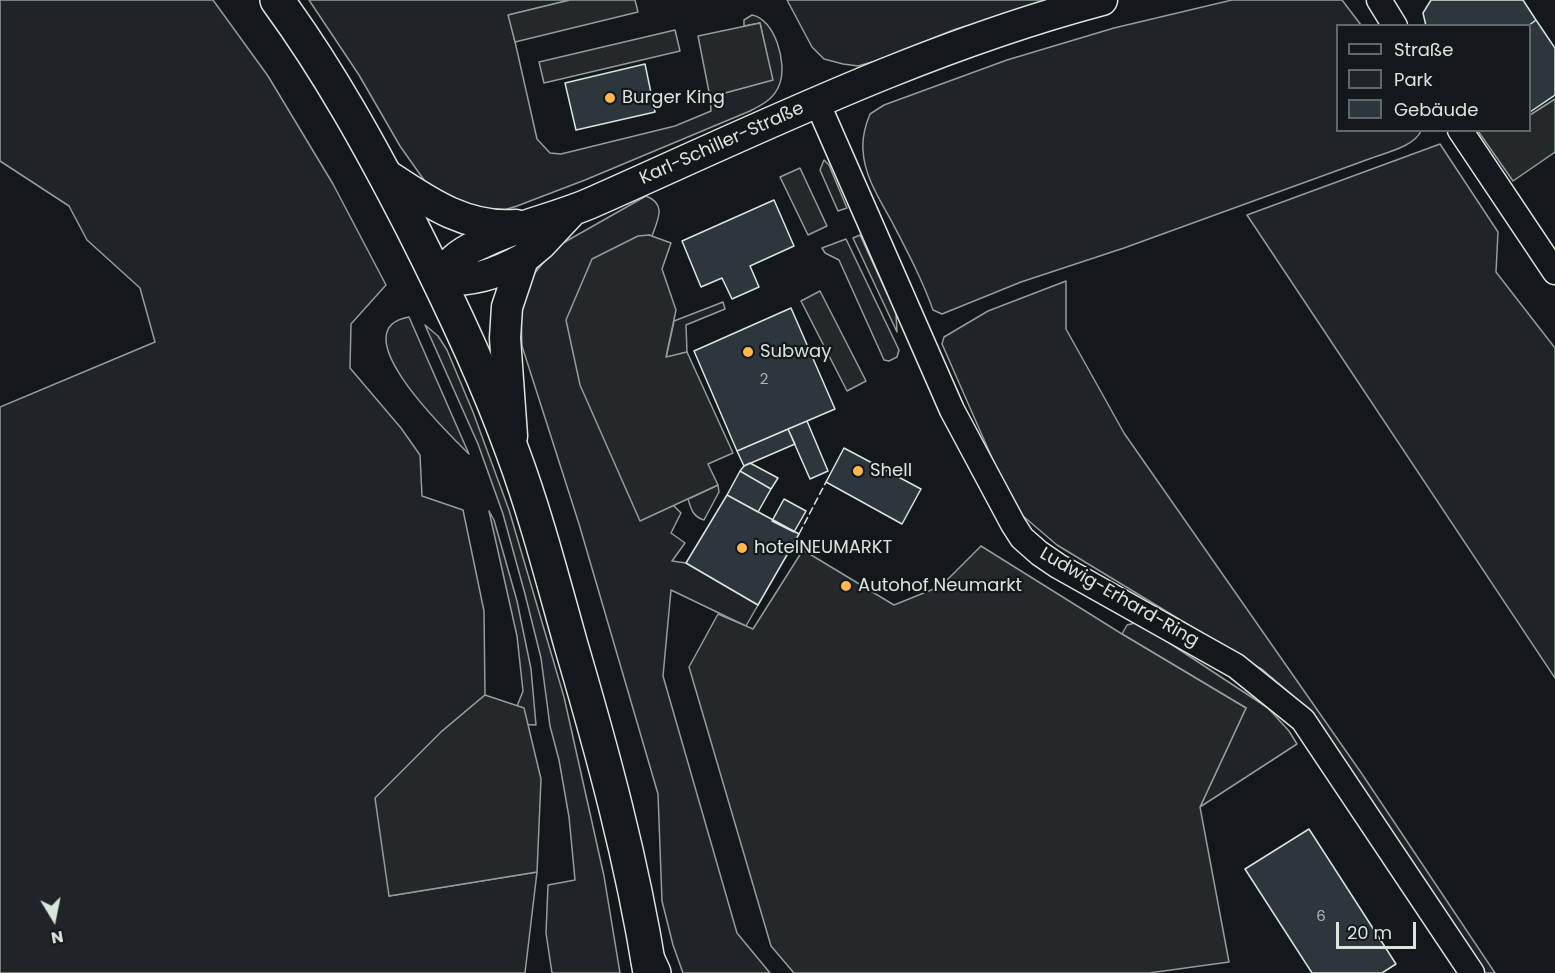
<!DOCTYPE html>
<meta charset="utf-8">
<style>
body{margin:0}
#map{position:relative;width:1555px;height:973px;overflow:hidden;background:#14181c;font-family:Poppins,sans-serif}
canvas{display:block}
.legend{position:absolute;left:1336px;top:24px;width:195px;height:108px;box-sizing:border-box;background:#14181c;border:2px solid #626a69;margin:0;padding:8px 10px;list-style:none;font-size:18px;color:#d8e6dc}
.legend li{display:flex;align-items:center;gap:12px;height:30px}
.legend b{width:30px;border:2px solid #626a69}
.north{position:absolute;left:24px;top:889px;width:60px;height:60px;-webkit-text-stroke:4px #14181c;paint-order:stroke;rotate:170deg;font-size:16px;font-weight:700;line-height:24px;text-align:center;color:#d8e6dc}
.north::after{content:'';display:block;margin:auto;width:21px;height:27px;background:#d8e6dc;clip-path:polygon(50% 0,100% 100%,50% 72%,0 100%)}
.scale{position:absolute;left:1336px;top:922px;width:80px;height:27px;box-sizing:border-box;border:3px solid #d8e6dc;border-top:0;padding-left:8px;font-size:18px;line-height:21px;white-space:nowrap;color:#d8e6dc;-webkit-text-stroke:4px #14181c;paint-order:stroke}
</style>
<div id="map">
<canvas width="1555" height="973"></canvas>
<ul class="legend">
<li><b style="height:8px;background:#14181c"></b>Straße</li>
<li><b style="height:16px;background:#202428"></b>Park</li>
<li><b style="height:16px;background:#2c363c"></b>Gebäude</li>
</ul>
<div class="north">N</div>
<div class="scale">20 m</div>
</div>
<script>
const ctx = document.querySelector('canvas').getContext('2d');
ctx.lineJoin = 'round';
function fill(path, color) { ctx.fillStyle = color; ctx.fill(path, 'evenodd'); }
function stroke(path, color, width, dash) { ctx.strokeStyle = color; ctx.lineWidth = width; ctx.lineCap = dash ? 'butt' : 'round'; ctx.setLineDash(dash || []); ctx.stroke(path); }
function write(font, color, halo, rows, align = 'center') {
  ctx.font = font + ' Poppins,sans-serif'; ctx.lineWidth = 4.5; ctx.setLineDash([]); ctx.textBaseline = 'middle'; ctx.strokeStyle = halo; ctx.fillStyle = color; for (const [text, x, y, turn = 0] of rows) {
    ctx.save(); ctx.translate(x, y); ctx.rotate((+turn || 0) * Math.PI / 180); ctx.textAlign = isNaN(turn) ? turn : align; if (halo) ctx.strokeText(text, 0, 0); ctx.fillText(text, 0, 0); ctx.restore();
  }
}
const green = new Path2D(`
 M0 0H213L268 76 333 184 386 285 351 324 350 368 401 428 420 455 422 496 463 510 484 611 485 695 441 732 389 896 537 872 525 973H0V407L155 342 140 288 87 240 69 206 0 161Z
 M309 0H570L509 15 537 139 550 153 561 154 675 126 711 111 710 97 772 80 760 23 744 26V20L752 15C775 19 787 63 780 83 775 98 764 104 750 111L585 180 517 206 504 210 477 209 437 194 424 180 400 146 359 75Z
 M787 0H1057L956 29 879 60 858 66 843 64 824 59 812 47Z
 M1232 0H1342L1361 25 1338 26V130L1421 131C1414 147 1384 153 1369 159L1124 248 1021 282 942 314 933 310C922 279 907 251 892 222 880 200 864 176 863 150 862 137 865 126 870 114L884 105 1007 60 1114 28Z
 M1440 144 1498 232 1496 272 1555 348V678L1247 215Z
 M824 160 829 165 847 208 838 211 820 170Z
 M646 196C667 204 658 219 652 236L649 235 640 520 673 505 681 513 671 533 685 543 672 561 686 563 758 605 746 626 671 590 663 676 737 933 770 973H683L673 945 662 901 658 794 579 524 522 346 521 312 530 279 556 247Z
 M860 235 896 313 897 332 853 238Z
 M846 239 899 350 897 357 889 361 884 360 839 260 825 253 822 248Z
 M1066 281V329L1124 433 1362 774 1495 973H1484L1307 708 1263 670 1057 545 1023 516 996 467 942 344 944 337 988 311Z
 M723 302 725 309 686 325 687 352 666 358 674 321Z
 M409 317 469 454C449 434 339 329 409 317Z
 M425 325 438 336 447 350 473 412 509 510 564 697 604 876 620 973H552L546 933 548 885 575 880 569 817 559 760 550 726 541 658 525 594 503 514 478 444Z
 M718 485 719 492 704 520C693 517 691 509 688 499Z
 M489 511 494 520 517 601 531 669 536 725 510 724 523 691 517 636Z
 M1135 623 1145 627 1268 708 1289 731 1297 744 1200 807 1246 708 1122 634 1127 625Z`);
const parking = new Path2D(`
 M570 0H635L638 12 515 42 508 15Z
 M760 23 773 80 710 97 698 36Z
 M675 30 680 51 544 83 539 62Z
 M1555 99V152L1513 181 1478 131 1530 130V115Z
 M800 168 827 226 808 235 780 177Z
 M649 235 671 243 662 269 676 310 666 357 687 352 733 453 708 464 718 485 640 521 580 385 566 320 592 259 638 236Z
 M820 291 866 381 847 391 801 301Z
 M981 546 1122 634 1246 708 1200 807 1229 962 1149 973H794L771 946 689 667 718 614 753 629 803 550 894 605 941 586Z
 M485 695 524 708 541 779 537 872 389 896 375 798 441 732Z`);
const building = new Path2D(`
 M1431 0H1523L1536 20 1528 26H1426L1423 13Z
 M1536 20 1555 48V95L1530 112V26H1528Z
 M645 64 655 112 576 130 565 83Z
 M774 200 794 246 750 266 759 287 732 299 722 278 701 287 682 241Z
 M791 308 835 409 737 451 694 351Z
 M807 421 828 471 810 479 788 429Z
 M788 429 795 444 744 466 737 451Z
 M844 448 921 489 902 524 826 482Z
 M750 463 778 478 771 489 740 471 744 466Z
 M740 471 771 489 758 512 727 495Z
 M727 495 799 534 758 605 686 563Z
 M784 499 806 511 794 532 772 521Z
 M1309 829 1396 964 1382 973H1312L1245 869Z`);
const minor = new Path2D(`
 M1379 0 1395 26
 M817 102 952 410 1013 524 1022 538 1039 553 1058 566 1236 666 1303 720 1472 973
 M1460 130 1555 272`);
const tertiary = new Path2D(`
 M384 173C425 200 464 229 516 225
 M439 281C444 273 448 264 455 259 463 251 473 247 482 243 518 225 557 218 593 202 760 128 924 47 1102 0
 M439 281C475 280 492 276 523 259
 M512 436 505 338 507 307 523 259 541 244 570 213`);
const primary = new Path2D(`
 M277 0C329 71 372 149 412 227 449 300 485 375 513 453 536 515 553 581 571 645 603 754 632 860 650 973`);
const motorway = new Path2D(`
 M648 960 654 973`);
const fence = new Path2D(`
 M799 534 826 482`);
const markers = [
 [610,98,6,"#ffb74d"],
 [748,352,6,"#ffb74d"],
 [858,471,6,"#ffb74d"],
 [742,548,6,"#ffb74d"],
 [846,586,6,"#ffb74d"]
];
const numberNames = [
 ["2",764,380],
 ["6",1321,917]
];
const poiNames = [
 ["Burger King",622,98],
 ["Subway",760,352],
 ["Shell",870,471],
 ["hotelNEUMARKT",754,548],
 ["Autohof Neumarkt",858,586]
];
const streetNames = [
 ["Karl-Schiller-Straße",722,144,-24],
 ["Ludwig-Erhard-Ring",1119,598,30]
];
fill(green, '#202428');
stroke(green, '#939e99', 1.5);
fill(parking, '#24282b');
stroke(parking, '#939e99', 1.5);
fill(building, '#2c363c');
stroke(building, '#d8e6dc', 1.5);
stroke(minor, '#d8e6dc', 27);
stroke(tertiary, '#d8e6dc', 33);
stroke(primary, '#d8e6dc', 36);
stroke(motorway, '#d8e6dc', 36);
stroke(minor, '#14181c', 24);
stroke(tertiary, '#14181c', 30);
stroke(primary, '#14181c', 33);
stroke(motorway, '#14181c', 33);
stroke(fence, '#d8e6dc', 1.5, [8, 3]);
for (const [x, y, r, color] of markers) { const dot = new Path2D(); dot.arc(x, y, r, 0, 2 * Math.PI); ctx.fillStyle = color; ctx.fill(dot); stroke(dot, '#14181c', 2); }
write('15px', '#adbab4', null, numberNames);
write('18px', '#d8e6dc', '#14181c', poiNames, 'left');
write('18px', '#d8e6dc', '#14181c', streetNames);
</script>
